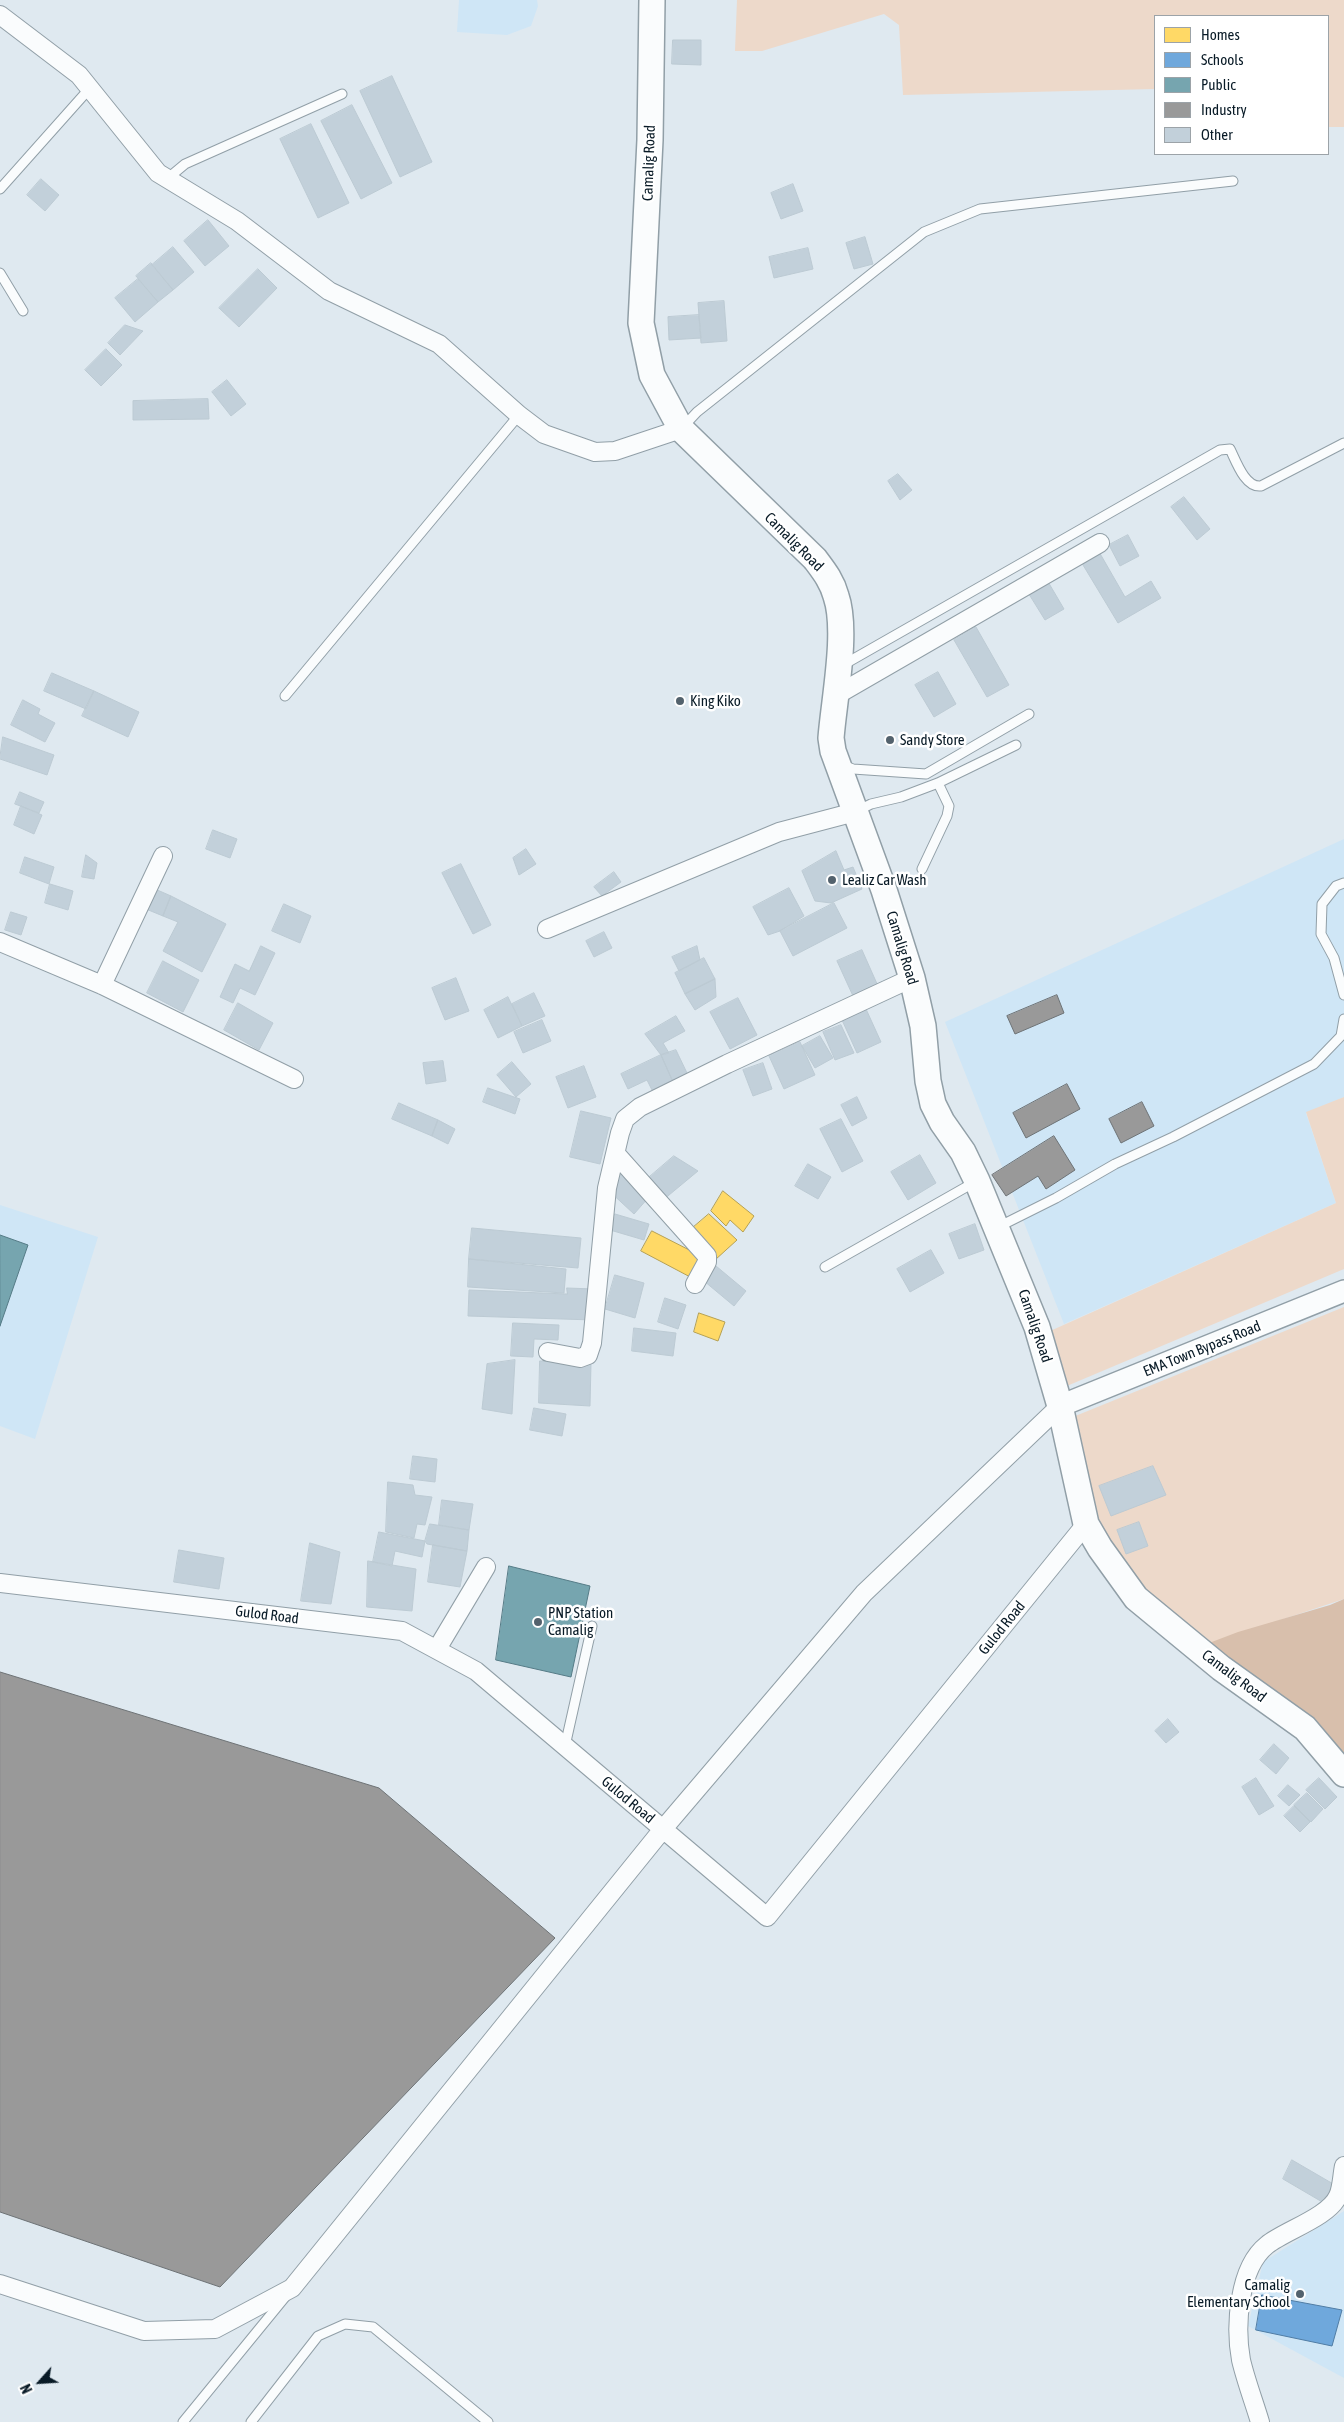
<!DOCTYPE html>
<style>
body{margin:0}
#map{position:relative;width:1344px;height:2422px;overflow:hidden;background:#dfe9f0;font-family:"Asap Condensed",sans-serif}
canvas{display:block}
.legend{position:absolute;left:1154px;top:15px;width:175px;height:140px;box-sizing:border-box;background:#fff;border:1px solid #9ca3a8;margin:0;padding:6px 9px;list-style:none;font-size:15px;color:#081a26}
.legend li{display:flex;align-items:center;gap:10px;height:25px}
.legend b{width:25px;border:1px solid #9ca3a8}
.north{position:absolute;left:15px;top:2357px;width:50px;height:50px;-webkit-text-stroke:4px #fff;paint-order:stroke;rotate:244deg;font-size:14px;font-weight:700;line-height:20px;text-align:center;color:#081a26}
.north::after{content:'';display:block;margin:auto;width:18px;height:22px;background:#081a26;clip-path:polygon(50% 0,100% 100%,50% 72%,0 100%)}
</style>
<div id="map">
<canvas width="1344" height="2422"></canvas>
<ul class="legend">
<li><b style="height:14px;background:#ffd966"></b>Homes</li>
<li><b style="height:14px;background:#6fa8dc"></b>Schools</li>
<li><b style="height:14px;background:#76a5af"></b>Public</li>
<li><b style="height:14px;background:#999"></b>Industry</li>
<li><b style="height:14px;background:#c2d0da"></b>Other</li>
</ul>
<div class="north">N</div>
</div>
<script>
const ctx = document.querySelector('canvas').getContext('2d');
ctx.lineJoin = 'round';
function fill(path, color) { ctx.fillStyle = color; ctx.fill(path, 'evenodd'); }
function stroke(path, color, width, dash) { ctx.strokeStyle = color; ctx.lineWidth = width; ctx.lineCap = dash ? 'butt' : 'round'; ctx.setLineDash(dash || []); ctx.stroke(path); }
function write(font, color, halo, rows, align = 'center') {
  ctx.font = font + ' "Asap Condensed",sans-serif'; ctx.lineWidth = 5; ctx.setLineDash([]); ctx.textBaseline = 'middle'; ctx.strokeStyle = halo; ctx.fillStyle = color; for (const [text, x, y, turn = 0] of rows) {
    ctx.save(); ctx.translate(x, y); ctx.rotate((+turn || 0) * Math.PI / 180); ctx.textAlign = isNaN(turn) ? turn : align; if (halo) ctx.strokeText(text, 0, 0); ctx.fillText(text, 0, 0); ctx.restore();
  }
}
const built = new Path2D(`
 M459 0H537L538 6 531 26 507 35 457 32Z
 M1344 839V1097L1306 1113 1336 1203 1064 1324 945 1022Z
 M0 1205 98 1237 35 1439 0 1426Z
 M1344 2211V2378L1248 2326 1263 2262Z`);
const green = new Path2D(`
 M737 0H1344V127H1328V16H1155V89L903 95 899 25 884 14 762 51H735Z
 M1344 1097V1269L1055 1391 1039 1336 1336 1203 1306 1112Z
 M1344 1307V1599L1196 1648 1100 1548 1063 1421Z`);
const forest = new Path2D(`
 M1344 1599V1774L1196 1648 1238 1632 1330 1605Z`);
const homes = new Path2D(`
 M723 1191 754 1216 743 1232 730 1220 726 1226 711 1211Z
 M709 1214 737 1240 715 1260 689 1231Z
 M652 1231 705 1258 694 1279 641 1251Z
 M699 1313 725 1322 718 1341 694 1332Z`);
const schools = new Path2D(`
 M1262 2295 1342 2310 1332 2346 1256 2330Z`);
const public = new Path2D(`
 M0 1235 28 1245 0 1326Z
 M509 1566 590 1586 571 1677 496 1660Z`);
const industry = new Path2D(`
 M1057 995 1064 1013 1015 1034 1007 1016Z
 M1067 1084 1080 1109 1026 1138 1013 1113Z
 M1142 1102 1154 1126 1121 1143 1109 1119Z
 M1054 1136 1075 1170 1046 1189 1038 1176 1006 1196 992 1175Z
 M0 1672 379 1788 555 1938 220 2287 0 2212Z`);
const building = new Path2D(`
 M673 40H701V65L672 64Z
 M392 76 432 162 400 177 360 91Z
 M352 105 392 183 361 199 321 121Z
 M311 124 349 203 318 218 280 139Z
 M41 179 59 195 45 211 27 195Z
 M793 184 803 211 781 219 771 193Z
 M208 220 229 246 205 266 184 241Z
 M865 237 873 264 854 269 846 243Z
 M173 247 194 272 173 290 152 265Z
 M808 248 813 269 774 278 769 257Z
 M151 263 173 290 158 302 136 276Z
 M258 269 277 288 239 327 219 308Z
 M138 279 158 302 135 322 115 298Z
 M724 301 727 341 701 343 698 303Z
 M699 315 701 338 669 340 668 317Z
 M125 325 143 331 120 355 108 343Z
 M106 349 122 365 101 386 85 370Z
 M227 380 246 404 231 416 212 392Z
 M208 399 209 419 133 420V401Z
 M898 474 912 490 900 500 888 481Z
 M1184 497 1210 529 1197 540 1171 507Z
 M1128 535 1139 556 1120 566 1109 545Z
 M1098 550 1125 597 1151 581 1161 598 1118 623 1080 560Z
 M1047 580 1064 609 1045 620 1027 591Z
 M976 627 1009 685 987 697 954 640Z
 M938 672 956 704 934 717 915 685Z
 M52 673 94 691 86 709 44 691Z
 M94 691 139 712 128 737 82 716Z
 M23 700 40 709 38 714 55 723 45 742 11 725Z
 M3 737 54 755 47 775 0 759Z
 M20 792 44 802 39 813 15 804Z
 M21 806 42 815 34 834 14 825Z
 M213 830 237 839 230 858 206 849Z
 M526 849 536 864 519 875 513 858Z
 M836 851 844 870 853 867 862 889 831 903 815 901 802 871Z
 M86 855 97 863 94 879 82 877Z
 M25 857 54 867 49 884 20 873Z
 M461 864 491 925 473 934 442 873Z
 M614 872 621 882 602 896 594 887Z
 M50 884 73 891 68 910 45 903Z
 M789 888 804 916 780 931 768 935 753 907Z
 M155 889 171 896 163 916 146 909Z
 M171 896 226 924 202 972 163 951 178 922 163 916Z
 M834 903 847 928 793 956 780 931Z
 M284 904 311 916 300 943 272 931Z
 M11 912 27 917 21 935 5 930Z
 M604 932 612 948 594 957 586 941Z
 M261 946 275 953 255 995 240 988 233 1003 220 997 235 964 249 971Z
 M697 946 700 960 679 971 672 957Z
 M862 950 878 986 853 996 837 961Z
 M704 958 715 979 685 994 675 973Z
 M163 961 199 980 183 1012 147 993Z
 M456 978 469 1011 445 1020 432 988Z
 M715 979 716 997 695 1010 685 994Z
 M534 993 545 1016 522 1026 512 1004Z
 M508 997 522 1026 498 1038 484 1010Z
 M738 998 757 1035 730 1049 710 1012Z
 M238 1003 273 1023 259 1050 224 1030Z
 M866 1009 881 1042 857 1053 842 1020Z
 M676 1016 685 1031 663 1043 669 1053 661 1055 645 1034Z
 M542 1020 551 1041 523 1053 514 1032Z
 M841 1025 854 1053 835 1060 823 1032Z
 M820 1036 833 1058 815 1068 802 1046Z
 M800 1042 815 1075 784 1089 769 1056Z
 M676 1050 687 1073 673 1082 661 1055Z
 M661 1055 673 1082 653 1092 647 1080 628 1089 621 1074Z
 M443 1061 446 1081 426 1084 423 1063Z
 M512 1062 531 1084 516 1097 497 1075Z
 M763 1063 772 1089 753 1096 743 1070Z
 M584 1066 596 1097 568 1108 556 1077Z
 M488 1088 520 1099 515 1114 483 1102Z
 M857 1097 867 1118 852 1126 841 1105Z
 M399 1103 438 1120 432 1136 392 1119Z
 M581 1111 611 1118 600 1164 570 1157Z
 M841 1119 863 1161 842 1172 820 1129Z
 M438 1120 455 1129 448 1144 432 1136Z
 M920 1155 936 1183 908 1200 891 1172Z
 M674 1156 698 1171 663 1200 646 1180Z
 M808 1164 831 1177 818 1199 795 1186Z
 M623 1173 649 1197 634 1214 608 1190Z
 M615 1214 649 1224 644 1240 610 1230Z
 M975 1224 984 1250 959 1259 949 1234Z
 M472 1228 581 1238 578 1268 469 1259Z
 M931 1250 944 1273 910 1292 897 1269Z
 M469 1259 566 1269 564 1293 468 1287Z
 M716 1266 746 1291 734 1306 704 1281Z
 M615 1275 644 1283 635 1318 605 1309Z
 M567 1288 594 1289 593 1320 468 1316 469 1290 567 1294Z
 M665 1298 686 1305 678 1329 658 1322Z
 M513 1323 559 1325 558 1340 534 1339 533 1357 511 1356Z
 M634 1328 676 1333 673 1356 632 1351Z
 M515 1360 512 1414 482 1409 487 1364Z
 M540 1361 591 1363 590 1406 539 1403Z
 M534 1408 566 1414 562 1436 530 1430Z
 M413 1456 437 1459 435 1482 410 1479Z
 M1153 1466 1166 1495 1111 1516 1099 1486Z
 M388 1482 413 1485 415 1495 432 1497 425 1525 417 1524 414 1538 386 1532Z
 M442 1500 473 1504 469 1530 439 1525Z
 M1139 1522 1148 1546 1126 1554 1117 1530Z
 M430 1524 469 1530 467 1551 427 1544 425 1541Z
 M379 1532 425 1541 422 1557 395 1551 392 1566 373 1562Z
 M310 1543 340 1552 331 1604 301 1601Z
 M433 1545 467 1551 460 1587 428 1582Z
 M179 1550 224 1558 219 1589 174 1582Z
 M368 1561 416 1569 412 1611 367 1607Z
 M1168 1719 1179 1732 1166 1743 1155 1731Z
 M1274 1744 1289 1758 1276 1774 1260 1760Z
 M1256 1778 1274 1806 1259 1815 1242 1787Z
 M1319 1778 1337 1797 1325 1809 1306 1790Z
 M1288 1785 1300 1795 1289 1806 1278 1796Z
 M1307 1793 1323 1809 1311 1822 1294 1805Z
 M1294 1806 1310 1822 1300 1832 1284 1816Z
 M1292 2160 1335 2185 1324 2203 1283 2179Z`);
const service = new Path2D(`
 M167 179 185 164 342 94
 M0 189 90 88
 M0 273 23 311
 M682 428 697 412 924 232 980 209 1233 181
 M843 665 1220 450 1230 449C1236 461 1245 488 1261 486L1344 443
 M285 696 519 415
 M843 765 853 769 926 774 1029 714
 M857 811 871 804 901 797 938 783 1016 745
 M922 869 947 816 949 806 938 783
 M1344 883 1336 886 1322 904 1321 934 1334 958 1344 995
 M998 1227 1056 1198 1115 1164 1173 1137 1314 1064 1341 1036 1344 1019
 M825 1267 975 1182
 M565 1746 592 1626
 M183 2422 286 2296
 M251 2422 318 2336 345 2324 373 2327 488 2422`);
const minor = new Path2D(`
 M0 15 79 75 158 173 237 221 329 291 439 344 519 415 544 434 595 452 615 451 681 429
 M835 696 1100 543
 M547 929 779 832 855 812
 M0 942 102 985 294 1079
 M102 985 163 856
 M616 1154 707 1256V1262L695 1284
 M548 1352 580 1358 588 1355 592 1343 607 1188 620 1133 625 1119 640 1107 727 1064 912 978
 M0 1583 402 1631 476 1671 767 1917 1086 1524
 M437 1649 486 1567
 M0 2284 144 2331 215 2329 292 2288 663 1829 864 1593 1060 1406
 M1260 2422C1254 2402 1246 2381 1241 2360 1235 2327 1238 2268 1267 2245 1284 2231 1329 2217 1338 2196 1342 2188 1342 2175 1344 2166`);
const tertiary = new Path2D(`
 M1060 1406 1344 1291`);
const secondary = new Path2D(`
 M652 0 650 140 641 323 652 375 681 429 815 559C824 571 832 581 836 596 848 631 834 699 831 738L833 751 884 890 912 978 923 1026 928 1081 933 1104 942 1122 963 1152 977 1181 1037 1327 1060 1406 1086 1524 1100 1548 1136 1598 1221 1668 1305 1728 1344 1774`);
const markers = [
 [680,701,5,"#53626d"],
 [890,740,5,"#53626d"],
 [832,880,5,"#53626d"],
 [538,1622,5,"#53626d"],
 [1300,2294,5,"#53626d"]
];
const streetNames = [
 ["Camalig Road",649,163,-88],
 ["Camalig Road",794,542,45],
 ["Camalig Road",902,948,73],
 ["Camalig Road",1035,1326,71],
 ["EMA Town Bypass Road",1202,1349,-22],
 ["Gulod Road",267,1615,7],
 ["Gulod Road",1002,1628,-51],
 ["Camalig Road",1234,1676,37],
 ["Gulod Road",628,1800,40]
];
const poiNames = [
 ["King Kiko",690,701],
 ["Sandy Store",900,740],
 ["Lealiz Car Wash",842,880],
 ["PNP Station",548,1613],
 ["Camalig",548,1630],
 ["Camalig",1290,2285,"right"],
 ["Elementary School",1290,2302,"right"]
];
fill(built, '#cfe6f6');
fill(green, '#edd9ca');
fill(forest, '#d8bfac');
fill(homes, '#ffd966');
stroke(homes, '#b5a053', 1);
fill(schools, '#6fa8dc');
stroke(schools, '#507da5', 1);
fill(public, '#76a5af');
stroke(public, '#557b86', 1);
fill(industry, '#999');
stroke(industry, '#6e7376', 1);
fill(building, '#c2d0da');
stroke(building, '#bccad3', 1);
stroke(service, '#919fa7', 11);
stroke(minor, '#919fa7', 20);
stroke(tertiary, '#919fa7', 24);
stroke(secondary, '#919fa7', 28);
stroke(service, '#fafcfd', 9);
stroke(minor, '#fafcfd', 18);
stroke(tertiary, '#fafcfd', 21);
stroke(secondary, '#fafcfd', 25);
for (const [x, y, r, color] of markers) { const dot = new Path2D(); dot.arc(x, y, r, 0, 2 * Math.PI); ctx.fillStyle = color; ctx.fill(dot); stroke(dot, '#fff', 2); }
write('15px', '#081a26', '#fff', streetNames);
write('15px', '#081a26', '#fff', poiNames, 'left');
</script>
